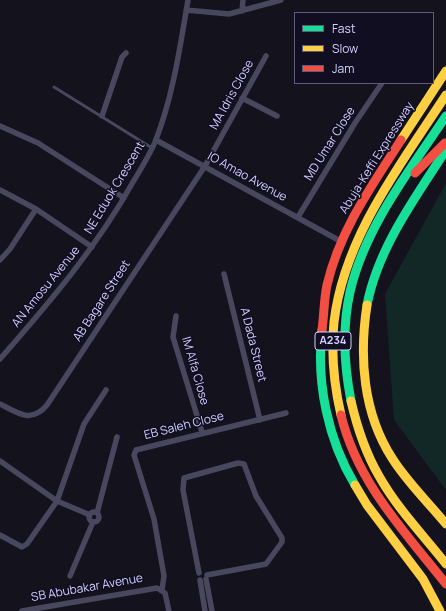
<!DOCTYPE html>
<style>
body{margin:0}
#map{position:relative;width:446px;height:611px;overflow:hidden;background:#14121d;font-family:Manrope,sans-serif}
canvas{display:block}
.legend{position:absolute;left:294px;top:12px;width:140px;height:72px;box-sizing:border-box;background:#110e21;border:1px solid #5f5b79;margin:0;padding:5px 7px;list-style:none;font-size:12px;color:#d3cffe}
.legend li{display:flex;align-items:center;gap:8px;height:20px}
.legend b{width:20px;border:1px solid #5f5b79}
</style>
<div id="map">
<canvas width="446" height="611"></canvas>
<ul class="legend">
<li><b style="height:5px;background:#16e098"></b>Fast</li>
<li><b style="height:5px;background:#ffcf43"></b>Slow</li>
<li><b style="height:5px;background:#f24e42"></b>Jam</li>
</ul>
</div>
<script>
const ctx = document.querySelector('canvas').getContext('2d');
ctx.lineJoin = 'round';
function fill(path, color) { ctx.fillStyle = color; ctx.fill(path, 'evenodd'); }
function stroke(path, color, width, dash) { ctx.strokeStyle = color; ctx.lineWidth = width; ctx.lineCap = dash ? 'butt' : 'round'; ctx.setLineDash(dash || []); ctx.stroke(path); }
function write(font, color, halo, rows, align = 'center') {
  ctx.font = font + ' Manrope,sans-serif'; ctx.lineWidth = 3; ctx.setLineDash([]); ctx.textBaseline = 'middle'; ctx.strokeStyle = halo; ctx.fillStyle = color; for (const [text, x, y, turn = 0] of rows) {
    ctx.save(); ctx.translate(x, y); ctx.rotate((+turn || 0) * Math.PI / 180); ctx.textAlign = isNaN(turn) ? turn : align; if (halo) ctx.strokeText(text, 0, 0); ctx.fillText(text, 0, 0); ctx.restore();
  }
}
const green = new Path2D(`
 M446 183V490L394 420 385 294Z`);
const lane = new Path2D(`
 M54 87 152 148`);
const street = new Path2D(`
 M186 10 229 14 281 0
 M242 11 243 0
 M242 98 277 116
 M102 116 122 57 126 53
 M0 126 38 143 124 198
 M156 140 342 242
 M0 190 36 209 92 247
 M298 217 355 123 382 83
 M0 260 10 249 36 209
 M224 274 260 420
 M176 316 173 337 202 432
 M0 359C49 303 97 247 133 182 141 169 149 156 155 142 173 97 180 47 188 0
 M0 404C18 413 31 424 47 405L205 166 266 56
 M0 461 57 501 90 515
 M89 517a5 5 0 1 1 10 0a5 5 0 1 1-10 0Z
 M97 513 117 437
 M0 535 22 547 27 544 57 501 84 424 106 390
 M199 573 183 490 184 478 238 463 244 464 256 496 282 538V542L266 564 207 575
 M70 576 93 522
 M206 579 212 611
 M200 580 205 611
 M162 590 164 576 154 519 134 455 136 450 286 413
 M22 611 157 588 165 593 169 611`);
const fast = new Path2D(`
 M367 305C378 248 415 198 446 150
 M322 330C316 383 328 440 355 485
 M351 401C344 365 342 328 350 292 365 227 410 170 446 116`);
const slow = new Path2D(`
 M401 140 446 71
 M367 305C359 357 363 413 392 458 407 482 428 502 446 524
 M351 401C357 427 365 452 379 476 397 508 423 535 446 564
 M341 415C334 385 331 353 334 322 344 237 401 164 446 95
 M355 485 367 505 423 579 440 611`);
const jam = new Path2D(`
 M415 173 445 143
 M322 330C324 315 324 299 327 285 340 230 371 187 401 140
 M341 415C357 482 404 531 446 584`);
const shields = [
 [333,341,36]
];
const shieldNames = [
 ["A234",333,341]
];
const streetNames = [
 ["MA Idris Close",232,95,-61],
 ["MD Umar Close",330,144,-58],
 ["Abuja-Keffi Expressway",377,158,-58],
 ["IO Amao Avenue",247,177,29],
 ["NE Eduok Crescent",115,188,-59],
 ["AN Amosu Avenue",46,287,-51],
 ["AB Bagare Street",102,301,-57],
 ["A Dada Street",253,345,76],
 ["IM Alfa Close",195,371,74],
 ["EB Saleh Close",184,426,-14],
 ["SB Abubakar Avenue",87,588,-10]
];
fill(green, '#112827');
stroke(lane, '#48475e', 3);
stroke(street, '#48475e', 5.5);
stroke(fast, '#16e098', 9);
stroke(slow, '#ffcf43', 9);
stroke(jam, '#f24e42', 9);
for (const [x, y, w] of shields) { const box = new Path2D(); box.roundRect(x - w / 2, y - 9, w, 18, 3); ctx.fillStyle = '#110e21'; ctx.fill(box); stroke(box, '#d3cffe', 1); }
write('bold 11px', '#d3cffe', null, shieldNames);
write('12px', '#d3cffe', '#110e21', streetNames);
</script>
